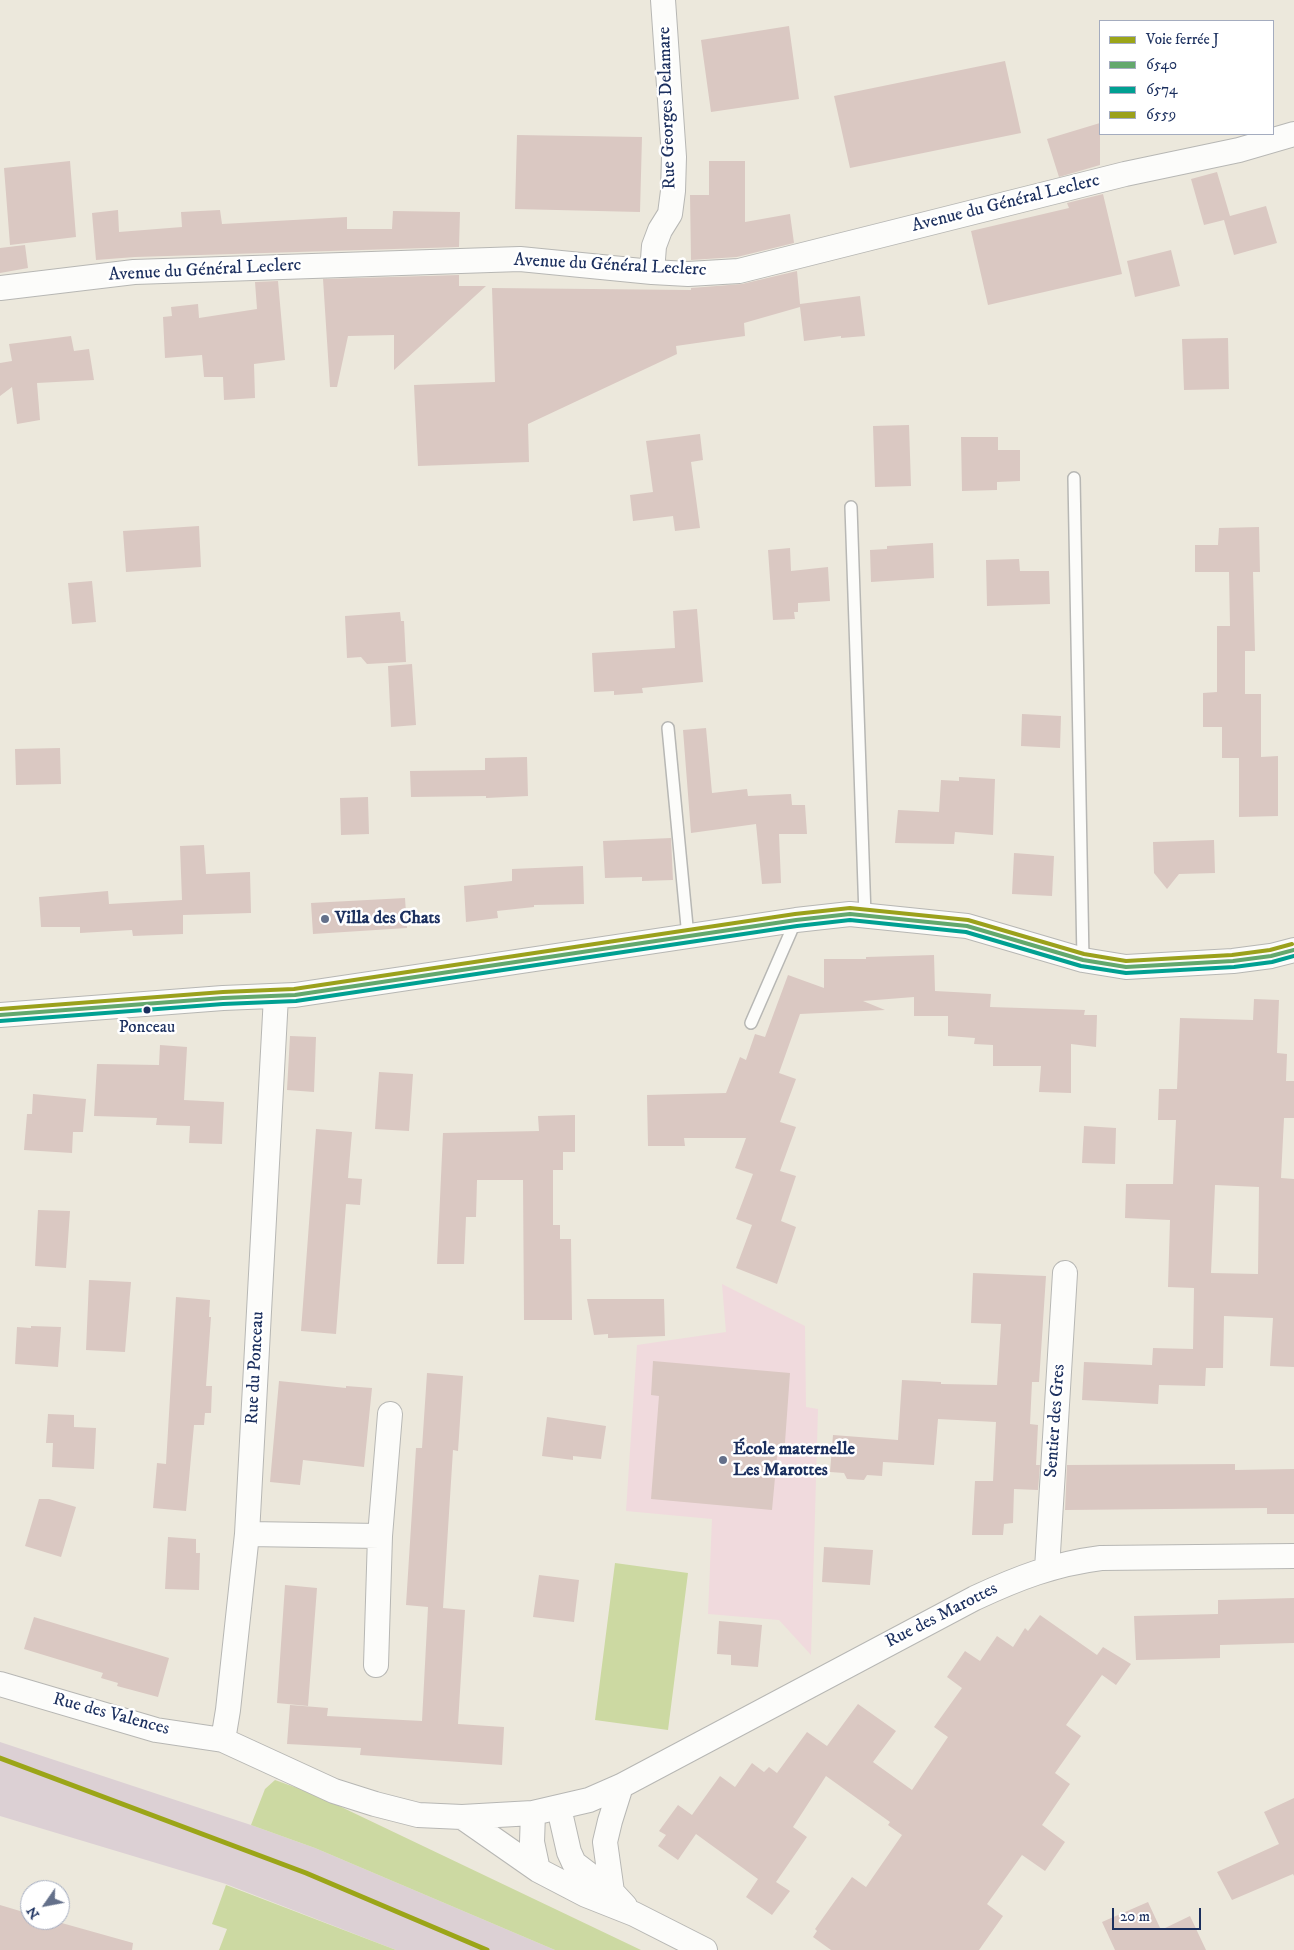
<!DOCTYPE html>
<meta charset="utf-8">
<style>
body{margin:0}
#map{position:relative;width:1294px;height:1950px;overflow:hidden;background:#ece8dc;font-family:"IM FELL DW Pica",serif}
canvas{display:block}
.legend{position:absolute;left:1099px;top:20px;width:175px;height:115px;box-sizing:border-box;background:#fff;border:1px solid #a4acbf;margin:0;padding:6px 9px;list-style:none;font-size:15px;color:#1b2f5e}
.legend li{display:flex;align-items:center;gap:10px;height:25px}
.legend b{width:25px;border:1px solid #a4acbf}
.north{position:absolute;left:20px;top:1880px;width:50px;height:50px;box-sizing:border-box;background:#fff;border:1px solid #a4acbf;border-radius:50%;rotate:237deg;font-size:14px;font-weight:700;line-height:20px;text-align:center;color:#1b2f5e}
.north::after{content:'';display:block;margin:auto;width:18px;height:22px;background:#64708a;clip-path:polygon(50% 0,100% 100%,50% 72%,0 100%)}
.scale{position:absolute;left:1112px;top:1908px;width:89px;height:22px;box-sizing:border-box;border:2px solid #1b2f5e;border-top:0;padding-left:6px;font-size:15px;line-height:18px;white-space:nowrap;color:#1b2f5e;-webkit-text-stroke:4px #fff;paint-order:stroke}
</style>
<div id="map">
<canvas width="1294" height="1950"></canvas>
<ul class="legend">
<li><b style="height:6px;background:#9ba518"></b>Voie ferrée J</li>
<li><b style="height:6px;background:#63a86d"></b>6540</li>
<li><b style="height:6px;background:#00a092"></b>6574</li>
<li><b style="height:6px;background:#9ba11c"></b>6559</li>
</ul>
<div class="north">N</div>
<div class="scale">20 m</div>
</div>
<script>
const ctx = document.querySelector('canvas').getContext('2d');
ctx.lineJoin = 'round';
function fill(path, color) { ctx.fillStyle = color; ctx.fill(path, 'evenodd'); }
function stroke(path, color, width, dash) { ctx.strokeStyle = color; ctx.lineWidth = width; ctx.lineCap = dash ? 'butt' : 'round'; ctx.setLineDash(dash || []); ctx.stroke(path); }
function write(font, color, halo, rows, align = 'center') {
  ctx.font = font + ' "IM FELL DW Pica",serif'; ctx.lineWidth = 5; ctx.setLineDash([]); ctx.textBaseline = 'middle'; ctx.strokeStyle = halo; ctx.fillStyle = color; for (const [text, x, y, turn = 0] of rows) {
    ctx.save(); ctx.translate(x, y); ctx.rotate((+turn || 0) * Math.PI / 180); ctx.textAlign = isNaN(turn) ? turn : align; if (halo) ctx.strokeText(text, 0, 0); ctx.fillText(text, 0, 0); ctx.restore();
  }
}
const built = new Path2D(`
 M722 1284 805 1326 806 1407 818 1409 811 1655 779 1620 708 1614 712 1519 626 1511 637 1345 726 1332Z`);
const industrial = new Path2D(`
 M0 1742 251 1825 315 1848 555 1950H396L226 1884 0 1816Z`);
const green = new Path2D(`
 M615 1563 688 1573 668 1730 595 1720Z
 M275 1780 314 1794 641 1950H555L315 1848 251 1825 265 1789Z
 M226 1885 396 1950H219L227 1929 212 1924Z`);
const building = new Path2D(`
 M789 26 799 99 711 112 701 40Z
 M1005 61 1021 133 850 168 834 96Z
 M1100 123V165L1059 177 1047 139Z
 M517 135 642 137 640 212 515 209Z
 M70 161 76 237 10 245 4 168Z
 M709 161H745V222L790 214 794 243 737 257 691 260 690 195H709Z
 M1217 172 1230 216 1266 206 1277 243 1234 255 1224 220 1204 225 1191 179Z
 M1103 194 1122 274 988 305 971 231 1069 208 1067 203Z
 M118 210 119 232 182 227 181 212 220 210 222 224 347 217V229H392L393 211 460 212 459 247 135 257 96 260 92 213Z
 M25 245 28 268 0 273V248Z
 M1171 250 1180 286 1135 297 1127 261Z
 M797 271 800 304 860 296 865 336 841 338V336L804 341 800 307 744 323 745 336 676 346 677 354 528 424 529 462 418 466 414 385 495 382 492 288 691 290V288L742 284Z
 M459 275V286H486L394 370V335L348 336 337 387H330L323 279Z
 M278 281 285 360 254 364 255 398 224 400 223 377H204L202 355 165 358 163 317 172 316 171 307 198 304 199 318 257 309 255 282Z
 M71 336 74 351 89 349 94 380 37 383 40 420 17 424 12 387 0 396V363L12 361 9 344Z
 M1228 338 1229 389 1184 390 1182 339Z
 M909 425 911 486 875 487 873 426Z
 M700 434 703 460 691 462 700 528 675 531 673 516 633 521 630 495 653 492 646 441Z
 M961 437H998V450H1020V481L997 482V490L962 491Z
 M199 526 201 567 126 572 123 531Z
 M1259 527 1260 572H1253L1255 651H1245V694H1261V757L1278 756V816L1239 817V758H1222V727H1203V693L1217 692V626H1230L1229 572H1195V545H1218L1219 528Z
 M933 543 934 578 871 582 870 550 887 549V546Z
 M790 548 791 571 828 567 830 601 798 603V612H794L795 619 773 620 768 550Z
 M1019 559 1020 571H1049L1050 604 987 606 986 560Z
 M92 581 96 622 72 624 68 583Z
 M697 609 703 682 642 688 643 693 614 695V691L594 692 592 653 675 648 673 611Z
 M400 612 401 621H404L406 662 367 664 361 657 347 658 345 616Z
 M412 664 416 725 391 727 388 666Z
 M1022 714 1061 716 1060 748 1021 746Z
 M706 728 712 793 747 789 748 796 791 794 792 805H805L807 834H779L781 883 762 884 756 824 691 833 683 730Z
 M60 748 61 784 16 785 15 749Z
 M527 757 528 796 486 798V796L411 797 410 771 485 770V758Z
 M959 777 995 779 993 835 955 832 954 844 895 843 898 810 939 812 941 780 959 781Z
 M368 797 369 834 341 835 340 798Z
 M671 838 673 880 642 881V877L605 878 603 841Z
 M1214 840 1215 873 1179 874 1167 889 1154 873 1153 842Z
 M204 845 206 874 250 872 251 913 183 915V934L133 936 132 930 80 933V927H41L39 897 108 891 109 904 182 900 180 846Z
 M1014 853 1054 856 1052 896 1012 894Z
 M583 866 584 904 534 905V907L497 911 498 918 466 922 464 886 512 881V869Z
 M405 898 407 928 313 934 311 903Z
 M934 955 935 991 991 994 990 1007 1085 1010 1084 1015H1097L1096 1047 1071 1044V1093L1039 1092 1041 1066H993V1045L974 1044 975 1038 948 1036V1016H914V997L863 1001 885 1010 800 1014 779 1073 796 1079 780 1122 796 1127 780 1171 796 1176 781 1221 796 1227 777 1284 736 1268 752 1225 736 1219 753 1174 735 1168 746 1138H684L685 1146H648L647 1095 726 1093 740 1057 746 1060 755 1034 765 1037 788 975 824 988V959H866V957Z
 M1254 999 1279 1000 1277 1053 1287 1054 1286 1081H1294V1118H1284L1281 1178 1294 1179V1367L1270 1366 1273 1318 1224 1316 1223 1368H1206L1205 1386 1159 1385 1158 1404 1082 1400 1084 1362 1152 1365 1153 1348 1193 1349 1194 1288 1168 1287 1170 1220 1125 1218 1126 1184H1173L1176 1120H1158L1159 1089H1177L1180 1018 1253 1020ZM1215 1185 1259 1187 1258 1274 1211 1273Z
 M290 1036 316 1037 314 1092 287 1090Z
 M160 1045 187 1047 184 1100 224 1102 222 1144 189 1143 190 1126 156 1125 157 1118 94 1116 97 1064 159 1065Z
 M379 1072 413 1074 409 1131 375 1129Z
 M33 1094 86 1099 83 1132H73L72 1153 24 1150 27 1114H32Z
 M575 1115V1152H563V1170H553V1225H560V1239H571L572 1320H524L523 1180H477L476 1217H466L464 1264H437L443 1133 539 1131 538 1116Z
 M1084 1126 1116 1128 1115 1164 1082 1163Z
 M316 1129 352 1132 348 1178 362 1179 360 1205 346 1204 336 1334 301 1331Z
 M38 1210 70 1211 66 1268 35 1266Z
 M973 1273 1046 1276 1039 1382H1032L1030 1424 1038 1425 1036 1465H1040L1038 1490 1014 1489 1013 1523 1004 1524 1003 1535H972L975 1481H993L996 1422 938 1419 934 1465 883 1462 882 1476 867 1475 864 1480 847 1479 844 1473 830 1472 833 1435 898 1440 902 1380 941 1382V1384L997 1385 1001 1324 971 1323Z
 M89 1280 131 1282 125 1352 86 1350Z
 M176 1297 210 1300 209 1317H211L206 1386H212L211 1413H205L204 1425H194L186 1511 153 1508 157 1463 166 1464Z
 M587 1299H664L665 1336 608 1338V1334L594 1335Z
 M31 1326 61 1327 58 1367 15 1364 17 1327 31 1328Z
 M653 1361 790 1373 784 1456H777L772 1510 651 1499 659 1396 651 1395Z
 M427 1373 463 1376 458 1451 453 1450 443 1608 465 1610 458 1724 504 1727 502 1765 360 1755 361 1748 287 1744 290 1705 328 1708 327 1716 422 1721 428 1607 406 1605 416 1448H422Z
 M279 1381 346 1388V1386L372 1388 364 1467 303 1460 300 1485 270 1482Z
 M48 1414 74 1415V1427L96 1428 94 1469 52 1467 53 1443H46Z
 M547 1417 606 1426 601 1459 573 1456V1460L542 1456Z
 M1235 1464V1470L1294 1469V1514H1267V1508L1065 1510 1067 1465Z
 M39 1499H49L76 1507 61 1557 25 1546Z
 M168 1537 196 1539V1553H200L199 1590 165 1589Z
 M824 1547 873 1550 870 1585 822 1582Z
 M539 1575 579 1580 574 1622 533 1617Z
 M285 1585 317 1588 308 1706 277 1703Z
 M1294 1598V1643L1220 1645V1658L1136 1660 1134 1616 1218 1614V1600Z
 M1040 1615 1097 1655 1103 1647 1131 1664 1116 1685 1102 1675 1066 1725 1081 1736 1055 1773 1070 1784 1042 1825 1065 1842 1045 1871 1022 1855 987 1904 1003 1916 979 1950H831L813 1937 817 1931 815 1929 852 1877 866 1887 902 1835 888 1825 890 1822 826 1776 793 1827 807 1837 776 1882 790 1891 772 1915 746 1897 758 1879 696 1834 678 1860 658 1846 666 1835 659 1831 678 1805 692 1815 720 1776 735 1787 752 1763 764 1772 769 1767 777 1773 807 1732 827 1746 858 1704 896 1731 873 1762 912 1790 948 1737 934 1727 962 1688 947 1677 965 1651 980 1661 997 1636 1013 1647 1025 1628 1028 1631Z
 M34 1617 169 1658 158 1697 117 1686 118 1683 101 1678 103 1673 24 1649Z
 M719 1621 762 1625 758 1667 731 1665V1655L717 1654Z
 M1294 1798V1876L1293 1874 1232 1900 1217 1872 1279 1844 1264 1812Z
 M1148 1902 1161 1930 1190 1916 1206 1950H1115L1102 1922Z
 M0 1905 30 1914V1920H51L133 1943 132 1950H0Z`);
const service = new Path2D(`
 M1074 478 1083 960
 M851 507 865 916
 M668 728 688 937
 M751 1023 796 920`);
const minor = new Path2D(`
 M652 272 654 246 660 230 670 214 673 191 674 157 663 0
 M0 288 134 272 520 259 652 272 688 274 739 271 1125 174 1239 150 1294 134
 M0 1015 223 998 295 995 796 920 850 914 967 926 1083 960 1126 967 1233 961 1271 956 1294 950
 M247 1534 380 1536 390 1414
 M1047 1569 1065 1273
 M376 1665 380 1536
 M0 1684 156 1730 223 1740 334 1791 375 1804 418 1815 462 1817 533 1813 589 1800 621 1786 975 1598C1018 1578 1054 1564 1101 1558L1294 1556
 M223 1740 228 1710 247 1534 276 996
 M559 1808 569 1852 574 1863 612 1892 625 1906
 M533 1813 532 1842 538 1870
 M462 1817 538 1870 586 1895 634 1914 705 1950
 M612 1892 605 1842 610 1821 621 1786`);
const bus1 = new Path2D(`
 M0 1015 223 998 295 995 796 920 850 914 967 926 1083 960 1126 967 1233 961 1271 956 1294 950`);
const bus2 = new Path2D(`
 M0 1021 223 1004 296 1001 797 926 850 920 966 932 1081 966 1126 973 1234 967 1272 962 1294 956`);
const bus3 = new Path2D(`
 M0 1009 223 992 294 989 795 914 850 908 968 920 1084 954 1126 961 1232 955 1270 950 1292 944`);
const rail1 = new Path2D(`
 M0 1758 306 1873 487 1950`);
const markers = [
 [325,919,5,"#64708a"],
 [147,1010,4.5,"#1b2f5e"],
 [723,1460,5,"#64708a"]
];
const busNames = [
 ["Ponceau",147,1028]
];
const streetNames = [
 ["Rue Georges Delamare",668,108,-92],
 ["Avenue du Général Leclerc",1006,204,-14],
 ["Avenue du Général Leclerc",610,266,3],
 ["Avenue du Général Leclerc",205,271,-3],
 ["Rue du Ponceau",256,1368,-87],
 ["Sentier des Gres",1056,1421,-86],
 ["Rue des Marottes",942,1616,-27],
 ["Rue des Valences",111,1715,15]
];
const poiNames = [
 ["Villa des Chats",335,919],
 ["École maternelle",733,1450],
 ["Les Marottes",733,1471]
];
fill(built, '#f0dadd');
fill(industrial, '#dcd0d4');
fill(green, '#ccd9a2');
fill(building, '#dac8c2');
stroke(service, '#b7b7b4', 14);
stroke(minor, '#b7b7b4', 26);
stroke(service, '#fcfcfa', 11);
stroke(minor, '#fcfcfa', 24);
stroke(bus1, '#63a86d', 4);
stroke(bus2, '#00a092', 4);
stroke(bus3, '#9ba11c', 4);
stroke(rail1, '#9ba518', 5);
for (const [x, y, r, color] of markers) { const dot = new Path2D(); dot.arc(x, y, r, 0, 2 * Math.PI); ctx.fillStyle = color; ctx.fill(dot); stroke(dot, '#fff', 2); }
write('17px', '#1b2f5e', '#fff', busNames);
write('18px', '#1b2f5e', '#fff', streetNames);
write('bold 18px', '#1b2f5e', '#fff', poiNames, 'left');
</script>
